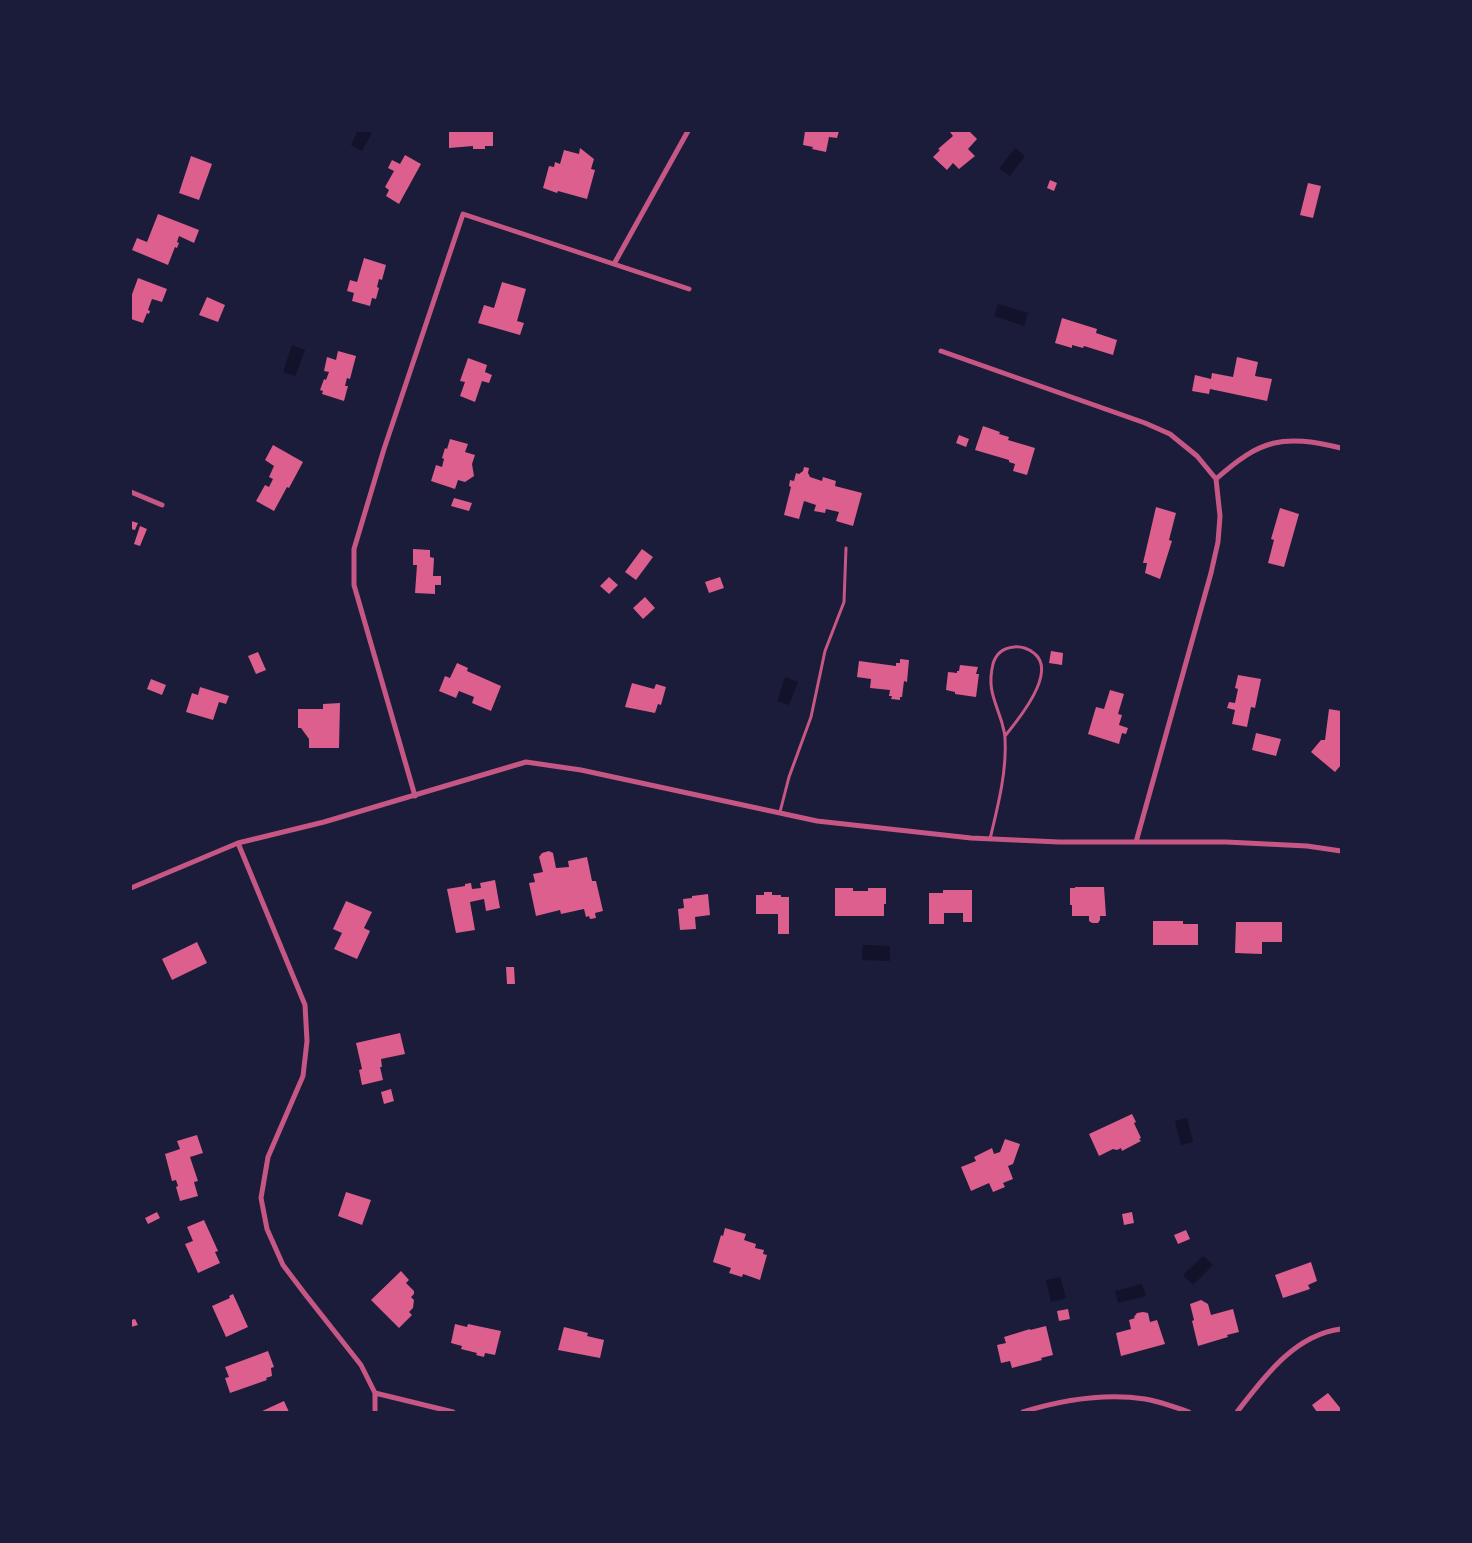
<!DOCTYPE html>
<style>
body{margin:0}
#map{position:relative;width:1472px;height:1543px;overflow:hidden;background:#1b1b3a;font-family:"Noto Sans",sans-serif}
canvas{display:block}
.frame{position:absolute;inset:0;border:132px solid #1b1b3a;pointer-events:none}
</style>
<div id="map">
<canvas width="1472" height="1543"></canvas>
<div class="frame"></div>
</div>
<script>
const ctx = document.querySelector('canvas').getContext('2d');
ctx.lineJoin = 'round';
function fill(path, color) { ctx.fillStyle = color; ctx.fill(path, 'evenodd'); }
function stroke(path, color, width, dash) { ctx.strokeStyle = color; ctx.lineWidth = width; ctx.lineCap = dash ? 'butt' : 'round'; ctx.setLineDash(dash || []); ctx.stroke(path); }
const water = new Path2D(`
 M358 131H373L362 151 351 145Z
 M1015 148 1025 156 1010 176 999 169Z
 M998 304 1028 313 1024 326 994 316Z
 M292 345 305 350 295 376 283 372Z
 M785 677 798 682 789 705 777 701Z
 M863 945 890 946V961L862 960Z
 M1187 1118 1193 1142 1181 1145 1175 1121Z
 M1203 1256 1213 1265 1193 1285 1183 1275Z
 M1060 1277 1066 1298 1051 1302 1046 1280Z
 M1142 1284 1146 1296 1118 1303 1115 1291Z`);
const building = new Path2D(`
 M493 131V146H485V149H473V146L449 148V132Z
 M805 131H839L837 138 829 137 826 152 812 149 813 147 803 145Z
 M951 131H969L977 139 968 149 975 156 959 169 953 163 947 170 933 157 940 150 938 149 953 136 950 132Z
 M580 148 594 159 591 169 595 170 587 199 558 191 557 193 543 188 549 166 554 167 555 162 560 164 564 150 579 154Z
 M405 155 421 164 399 204 386 196 389 190 385 187 394 171 388 168 392 160 400 164Z
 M191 156 212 164 199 200 179 193Z
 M1050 180 1057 183 1054 191 1047 188Z
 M1308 183 1321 186 1313 218 1300 215Z
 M158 214 199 230 194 243 179 236 177 242 179 243 177 248 175 247 168 265 132 250 137 238 147 242Z
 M364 258 386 265 382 280 379 279 377 287 379 288 376 299 372 298 370 306 352 301 354 293 347 291 350 280 357 282Z
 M138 278 167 289 162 302 152 299 148 310 150 311 149 314 147 313 143 323 131 319V297Z
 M502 282 526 289 517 321 524 323 520 335 478 323 484 305 494 308Z
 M207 297 225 305 218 322 199 315Z
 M1062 318 1097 329 1096 333 1117 340 1113 355 1084 346 1083 348 1072 345V348L1055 343Z
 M338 351 356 356 350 379 347 378 345 386H348L344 401 322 394 323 391 320 390 324 379 326 380 329 372 324 371 327 357 336 360Z
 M1237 357 1258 362 1255 376 1272 379 1267 401 1210 389 1209 394 1192 391 1195 375 1211 379 1212 373 1233 377Z
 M468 358 487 365 485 372 492 375 489 383 482 381 475 402 460 396 465 382 460 381Z
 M983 426 1000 432 999 434 1009 437 1008 440 1035 448 1027 475 1013 471 1015 464 1009 462V460L975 450Z
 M959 435 969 439 966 447 956 443Z
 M450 439 468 444 465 452 475 455 472 464 474 476 465 482 458 480 455 489 431 481 436 465 442 467 444 459 442 458 445 448 447 449Z
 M273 445 303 462 289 488 287 487 274 511 256 501 265 485 269 487 273 479 269 477 274 466 265 460Z
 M804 467 809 468 808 473 810 477 822 481 823 477 836 481 835 486 862 493 853 526 836 521 839 512 826 509 825 513 814 511 816 505 804 501 799 519 784 515 791 487 789 486 790 480 794 481 796 473 799 474 803 471Z
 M454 498 472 503 469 511 451 506Z
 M1156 507 1176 513 1169 540 1172 541 1160 579 1145 573 1147 563H1143Z
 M1280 508 1299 514 1284 567 1268 563 1274 540 1271 539Z
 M131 521 138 523 135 530 131 529Z
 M140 526 147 529 140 546 134 544Z
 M413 549 430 550V557L434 558 433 576H441V585H435V594L415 593 417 565H413Z
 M642 549 653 557 636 580 625 572Z
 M609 577 618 585 609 594 600 586Z
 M720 577 724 588 709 593 705 582Z
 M645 597 655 608 643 619 633 608Z
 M1051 651 1063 653 1062 665 1049 663Z
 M258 652 266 670 256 674 248 656Z
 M900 659 909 660 907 682 904 681 902 697H900V700L891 699 892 696H889L890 690 870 688 871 679 857 677 859 661 896 666V663H900Z
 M457 663 468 668 467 671 501 686 491 711 472 703 474 697 459 691 456 698 439 691 445 676 450 678Z
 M960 665 978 667 976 674H979L976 697 955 694V692L946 690 948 672 957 673V671H959Z
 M1238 675 1261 679 1255 708 1251 707 1247 727 1232 724 1235 710 1227 708 1229 702 1235 703 1238 689 1235 688Z
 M151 679 166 685 162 695 147 689Z
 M632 683 654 689 656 684 666 687 661 705 658 704 655 713 625 707Z
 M200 687 229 696 226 704 219 702 213 720 186 712 192 693 198 695Z
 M1110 690 1124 694 1118 714 1122 715 1119 725 1128 728 1126 734 1122 733 1119 744 1088 734 1096 707 1104 709Z
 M340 703 339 748H309V739L301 728H298V709H323V704Z
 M1329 709 1341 711V765L1335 772 1311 752 1321 740H1325Z
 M1256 733 1281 739 1276 756 1252 750Z
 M549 851 553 853 556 868 569 867 568 861 587 857 592 881H596L603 911 595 913 596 918 590 919 589 916 586 917 584 909 561 914 560 910 536 916 529 883 535 882 533 874 543 872 539 857 542 853Z
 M495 880 500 908 486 911 484 899 470 902 475 930 456 933 447 889 465 886V884L471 883 472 889 481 888 480 883Z
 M1075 887H1104L1106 916H1100V920L1098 923H1092L1089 921V916H1072V905H1070V888H1075Z
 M835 888H853V891H868V888H886V904H884V916H835Z
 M943 890H972V922H963V913H944V924H929V893H943Z
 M764 892H772V895H781V897H789V934H778V914H756V895H764Z
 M708 894 710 915 695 917 696 929 680 930 678 909 684 908 683 899 692 898V896Z
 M346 901 372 912 364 928 370 931 357 959 334 949 342 933 333 929Z
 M1153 921H1183V924H1198V945H1153Z
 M1236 922H1282V942H1262V954L1235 953Z
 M197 942 207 963 172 980 162 959Z
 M506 967H514L515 984H507Z
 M400 1033 405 1054 381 1059 382 1067H380L383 1080 362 1085 359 1070 362 1069 356 1043Z
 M391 1089 394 1101 384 1104 381 1092Z
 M1132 1114 1136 1122 1134 1123 1141 1138 1139 1139 1141 1141 1122 1151 1121 1148 1117 1150 1113 1149 1099 1156 1089 1134Z
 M197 1135 203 1153 190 1157 198 1181 194 1182 198 1196 180 1201 176 1187 178 1186 176 1180 172 1181 165 1154 180 1149 177 1141Z
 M1005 1139 1020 1144 1013 1164 1008 1166 1013 1179 1003 1183 1005 1187 993 1192 989 1183 971 1191 961 1167 976 1161 974 1157 992 1148 994 1154 1000 1152Z
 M346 1192 371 1200 362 1225 338 1216Z
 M157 1212 160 1218 148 1224 145 1218Z
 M1132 1212 1134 1223 1124 1225 1122 1214Z
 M204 1220 218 1251 215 1252 220 1263 198 1273 185 1244 193 1241 187 1227Z
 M725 1228 746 1234 744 1240 756 1244 755 1248 764 1250 763 1254 767 1255 760 1280 743 1274 742 1277 729 1273 731 1268 713 1262 721 1235 723 1236Z
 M1186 1230 1190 1239 1178 1244 1174 1235Z
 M1311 1262 1317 1281 1308 1285 1310 1289 1283 1298 1275 1275Z
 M401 1271 409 1280 406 1283 414 1291V1294L411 1297 414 1300 413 1308 409 1312 412 1315 399 1328 371 1300Z
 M233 1294 248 1327 226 1337 212 1306 230 1298 229 1296Z
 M1201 1300 1208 1304 1211 1315 1233 1309 1239 1332 1227 1335 1228 1337 1198 1346 1192 1321 1194 1320 1190 1304Z
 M1068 1309 1070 1319 1059 1321 1057 1311Z
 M1143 1312 1148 1313 1150 1322 1157 1320 1165 1344 1121 1356 1116 1333 1131 1329 1129 1320 1135 1318 1134 1317 1137 1313Z
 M135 1319 138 1325 131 1327V1320Z
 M455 1324 467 1327 468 1324 501 1331 495 1355 485 1353 484 1357 476 1355 477 1353 461 1349 462 1346 451 1343Z
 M1046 1326 1053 1355 1041 1358 1042 1360 1012 1368 1010 1361 1001 1363 997 1345 1006 1343 1004 1337 1030 1329V1330Z
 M564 1327 588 1333 587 1336 604 1340 600 1358 558 1350Z
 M268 1351 274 1367 271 1368 272 1376 266 1378 267 1380 230 1393 225 1378 229 1377 225 1367Z
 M1328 1393 1341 1409V1412H1317L1312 1405Z
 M284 1401 289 1412H260Z`);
const service = new Path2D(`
 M780 812 789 777 811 717 825 651 844 602 846 548
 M990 839C998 806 1007 771 1005 738 1005 733 1003 728 1002 723 995 700 987 689 993 664 996 653 1003 648 1014 647 1021 646 1030 649 1035 654 1057 673 1018 720 1005 736`);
const minor = new Path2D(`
 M614 264 688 131
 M941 351 1145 423 1170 434 1197 456 1216 479 1220 516 1218 542 1211 573 1136 842
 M1216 479C1261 439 1282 434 1341 448
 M131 492 162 505
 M415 796 354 585V549L384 449 463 214 689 289
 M238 843 305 1005 307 1041 303 1076 268 1157 261 1198 267 1229 283 1265 305 1294 361 1365 375 1393 453 1412
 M131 888 238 843 324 822 526 762 581 770 817 821 971 838 1059 842H1226L1307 846 1341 851
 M375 1412V1393
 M1023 1412C1062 1400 1104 1393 1145 1399 1159 1401 1174 1407 1189 1412
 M1237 1412C1264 1377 1294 1335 1341 1329`);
fill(water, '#12122b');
fill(building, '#dd5f8e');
stroke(service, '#c65784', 3);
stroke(minor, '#c65784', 5);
</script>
